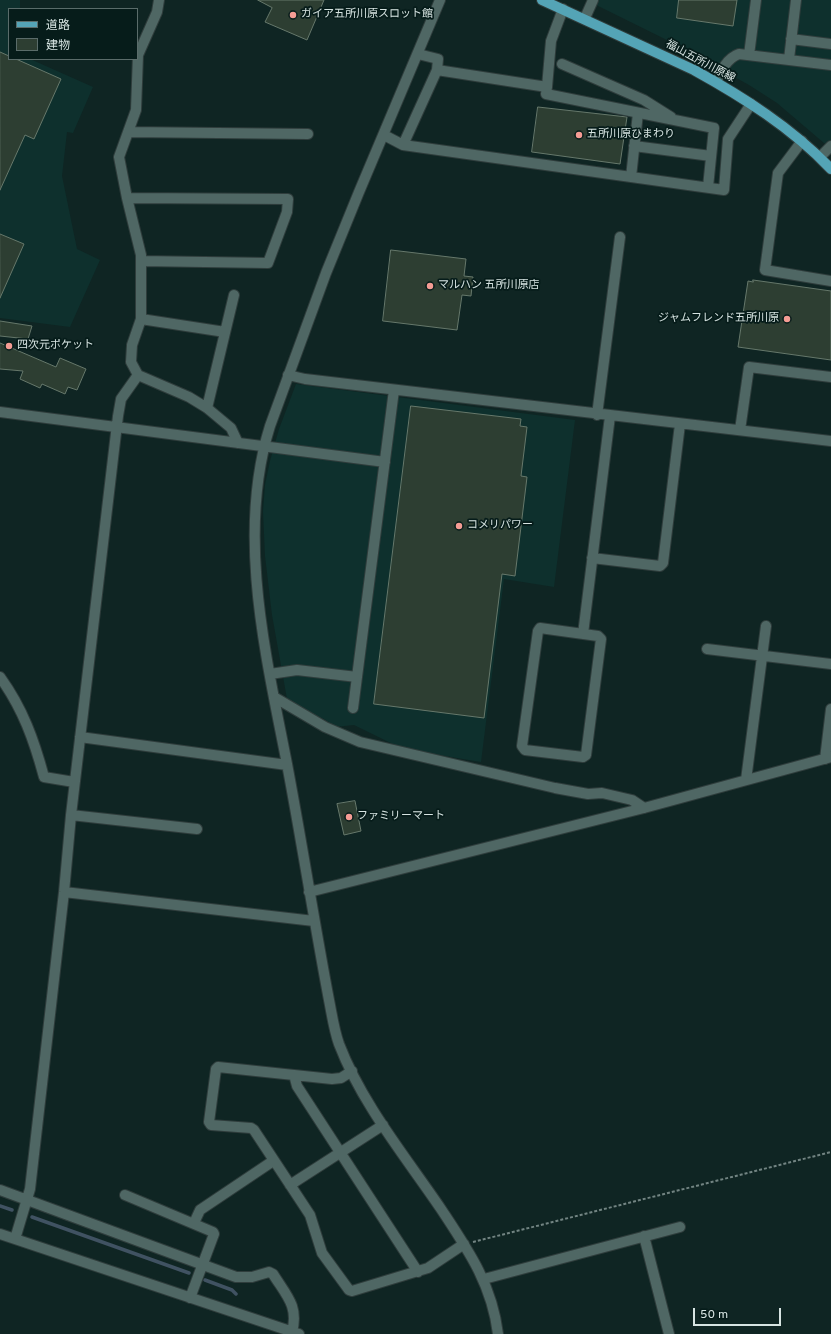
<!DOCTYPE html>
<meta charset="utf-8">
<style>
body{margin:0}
#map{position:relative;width:831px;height:1334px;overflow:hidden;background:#0f2523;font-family:Overpass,"Noto Sans JP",sans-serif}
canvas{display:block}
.legend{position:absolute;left:8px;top:8px;width:130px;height:52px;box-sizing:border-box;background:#061c1a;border:1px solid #5a6c6a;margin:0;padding:5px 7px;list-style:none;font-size:12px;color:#d7e4e2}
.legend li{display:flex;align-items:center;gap:8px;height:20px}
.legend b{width:20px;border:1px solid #5a6c6a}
.scale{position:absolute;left:693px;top:1308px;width:88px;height:18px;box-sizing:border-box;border:2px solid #d7e4e2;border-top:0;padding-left:5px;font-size:12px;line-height:14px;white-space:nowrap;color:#d7e4e2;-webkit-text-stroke:3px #061c1a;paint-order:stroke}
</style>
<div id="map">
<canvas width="831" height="1334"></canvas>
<ul class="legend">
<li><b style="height:5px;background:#54a4b6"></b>道路</li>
<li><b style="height:11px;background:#2d3e32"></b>建物</li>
</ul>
<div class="scale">50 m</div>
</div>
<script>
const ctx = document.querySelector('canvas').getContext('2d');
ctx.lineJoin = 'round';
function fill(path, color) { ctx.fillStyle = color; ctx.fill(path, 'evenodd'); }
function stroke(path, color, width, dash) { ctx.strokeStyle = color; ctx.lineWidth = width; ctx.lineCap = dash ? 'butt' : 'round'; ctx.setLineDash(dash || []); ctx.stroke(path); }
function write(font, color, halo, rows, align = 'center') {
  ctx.font = font + ' Overpass,"Noto Sans JP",sans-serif'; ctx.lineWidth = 3.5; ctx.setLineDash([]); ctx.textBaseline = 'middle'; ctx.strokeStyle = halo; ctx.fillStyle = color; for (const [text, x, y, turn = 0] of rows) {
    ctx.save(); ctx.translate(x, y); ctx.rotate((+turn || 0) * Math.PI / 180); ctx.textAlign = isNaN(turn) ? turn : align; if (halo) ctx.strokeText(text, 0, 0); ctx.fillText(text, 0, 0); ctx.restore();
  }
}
const built = new Path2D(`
 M0 0H20V9H9V59H30L93 87 73 133 67 132 62 176 77 249 100 260 70 327 0 318Z
 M586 0H831V149L777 103 749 85 673 43Z
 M296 384 575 420 554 587 504 579 481 762 403 749 354 725 335 727 324 719 306 712 287 699 272 615 265 556 263 511 265 485 270 461 279 429Z`);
const stream = new Path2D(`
 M0 1206 12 1210
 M32 1217 189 1273
 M205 1280 232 1290 236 1294`);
const building = new Path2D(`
 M258 0H324L307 40 265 22 272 8Z
 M679 0H737L733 26 677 18Z
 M0 52 9 56V59H16L61 79 34 139 25 135 0 190Z
 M538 107 627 117 620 164 532 152Z
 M0 234 24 244 0 298Z
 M391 250 466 259 464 276 473 277 471 296 462 295 457 330 383 321Z
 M753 280 831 291V360L738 347 748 281 753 282Z
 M0 321 32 326 28 339 0 336Z
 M0 343 56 367 60 358 86 369 77 390 68 387 65 394 42 384 40 388 20 379 23 371 0 369Z
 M411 406 521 419 520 426 527 427 521 476 527 477 515 576 502 574 484 718 374 704Z
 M355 801 361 831 344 835 337 804Z`);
const path = new Path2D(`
 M473 1242 831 1152`);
const minor = new Path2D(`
 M159 0 157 12 138 55 136 110 119 157 127 198 141 255V319L132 345 131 362 138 375 189 397 207 408 231 428 238 443
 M440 0 359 192 326 273 270 426C236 534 266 656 287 764 302 843 314 921 329 1000 332 1015 334 1030 339 1044 362 1104 405 1156 441 1209 468 1250 492 1284 498 1334
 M585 18 593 0
 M791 39 831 44
 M418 54 438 59 437 70 547 87 551 41 563 9
 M749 55 756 0
 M789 59 796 0
 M562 64 644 100 671 117
 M716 82C721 71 727 58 739 54L831 65
 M547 87 546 94 714 128 708 187
 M128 132 308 134
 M384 135 403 145 437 70
 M802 141 778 173 765 270 831 281
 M403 145 724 190 728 139 751 104
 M634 146 711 156
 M820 157 831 146
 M631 177 638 113
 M127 198 288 199 287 212 268 263 141 261
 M141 319 225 332
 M288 375 305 379 831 441
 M207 408 234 295
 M0 412 385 462
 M597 415 620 237
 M740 430 749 367 831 377
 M592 558 660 566 663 563 680 424
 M540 628 598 636 601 639 586 755 583 757 525 750 522 746 538 631Z
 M583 634 610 416
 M707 649 831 664
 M270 674 297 670 357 677
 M0 677C23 709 34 740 44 777L74 782
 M274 697 325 727 360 742 555 788 588 794 602 793 632 800 644 808
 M353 708 394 390
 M80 737 287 765
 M825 759 831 709
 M746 780 766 626
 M71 815 197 829
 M64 892 314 921
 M309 892 644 808 831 757
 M352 1071 341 1078 332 1079 218 1067 216 1069 209 1122 211 1125 251 1128 254 1130 310 1215 322 1253 349 1290 352 1291 428 1268 464 1244
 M294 1075 297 1086 418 1272
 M290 1185 383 1125
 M0 1190 236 1277H252L269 1272 273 1274C286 1295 299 1306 292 1332
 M125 1195 213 1232 214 1234 190 1298
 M194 1223 200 1210 273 1161
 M0 1234 299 1334
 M644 1236 669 1334
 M15 1239 30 1189 64 892 71 815 118 416 121 399 138 375
 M484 1279 680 1227`);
const major = new Path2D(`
 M542 0 694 70C743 97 792 128 831 169`);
const markers = [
 [293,15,4,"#f59c94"],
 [579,135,4,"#f59c94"],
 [430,286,4,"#f59c94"],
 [787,319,4,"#f59c94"],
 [9,346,4,"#f59c94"],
 [459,526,4,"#f59c94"],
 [349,817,4,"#f59c94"]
];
const poiNames = [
 ["ガイア五所川原スロット館",301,15],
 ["五所川原ひまわり",587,135],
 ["マルハン 五所川原店",438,286],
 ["ジャムフレンド五所川原",779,319,"right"],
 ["四次元ポケット",17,346],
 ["コメリパワー",467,526],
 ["ファミリーマート",357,817]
];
const streetNames = [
 ["福山五所川原線",700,62,28]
];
fill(built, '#0e302d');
stroke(stream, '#405262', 3.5);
fill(building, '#2d3e32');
stroke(building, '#66786b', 1);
stroke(minor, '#2f3d3c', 12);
stroke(major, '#2f3d3c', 12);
stroke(path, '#728482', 2, [3, 2]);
stroke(minor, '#4f6764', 10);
stroke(major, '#54a4b6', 10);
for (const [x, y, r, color] of markers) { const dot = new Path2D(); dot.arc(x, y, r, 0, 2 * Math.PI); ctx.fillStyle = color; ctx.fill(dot); stroke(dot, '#061c1a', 1.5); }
write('11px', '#d7e4e2', '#061c1a', poiNames, 'left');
write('11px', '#d7e4e2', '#061c1a', streetNames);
</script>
